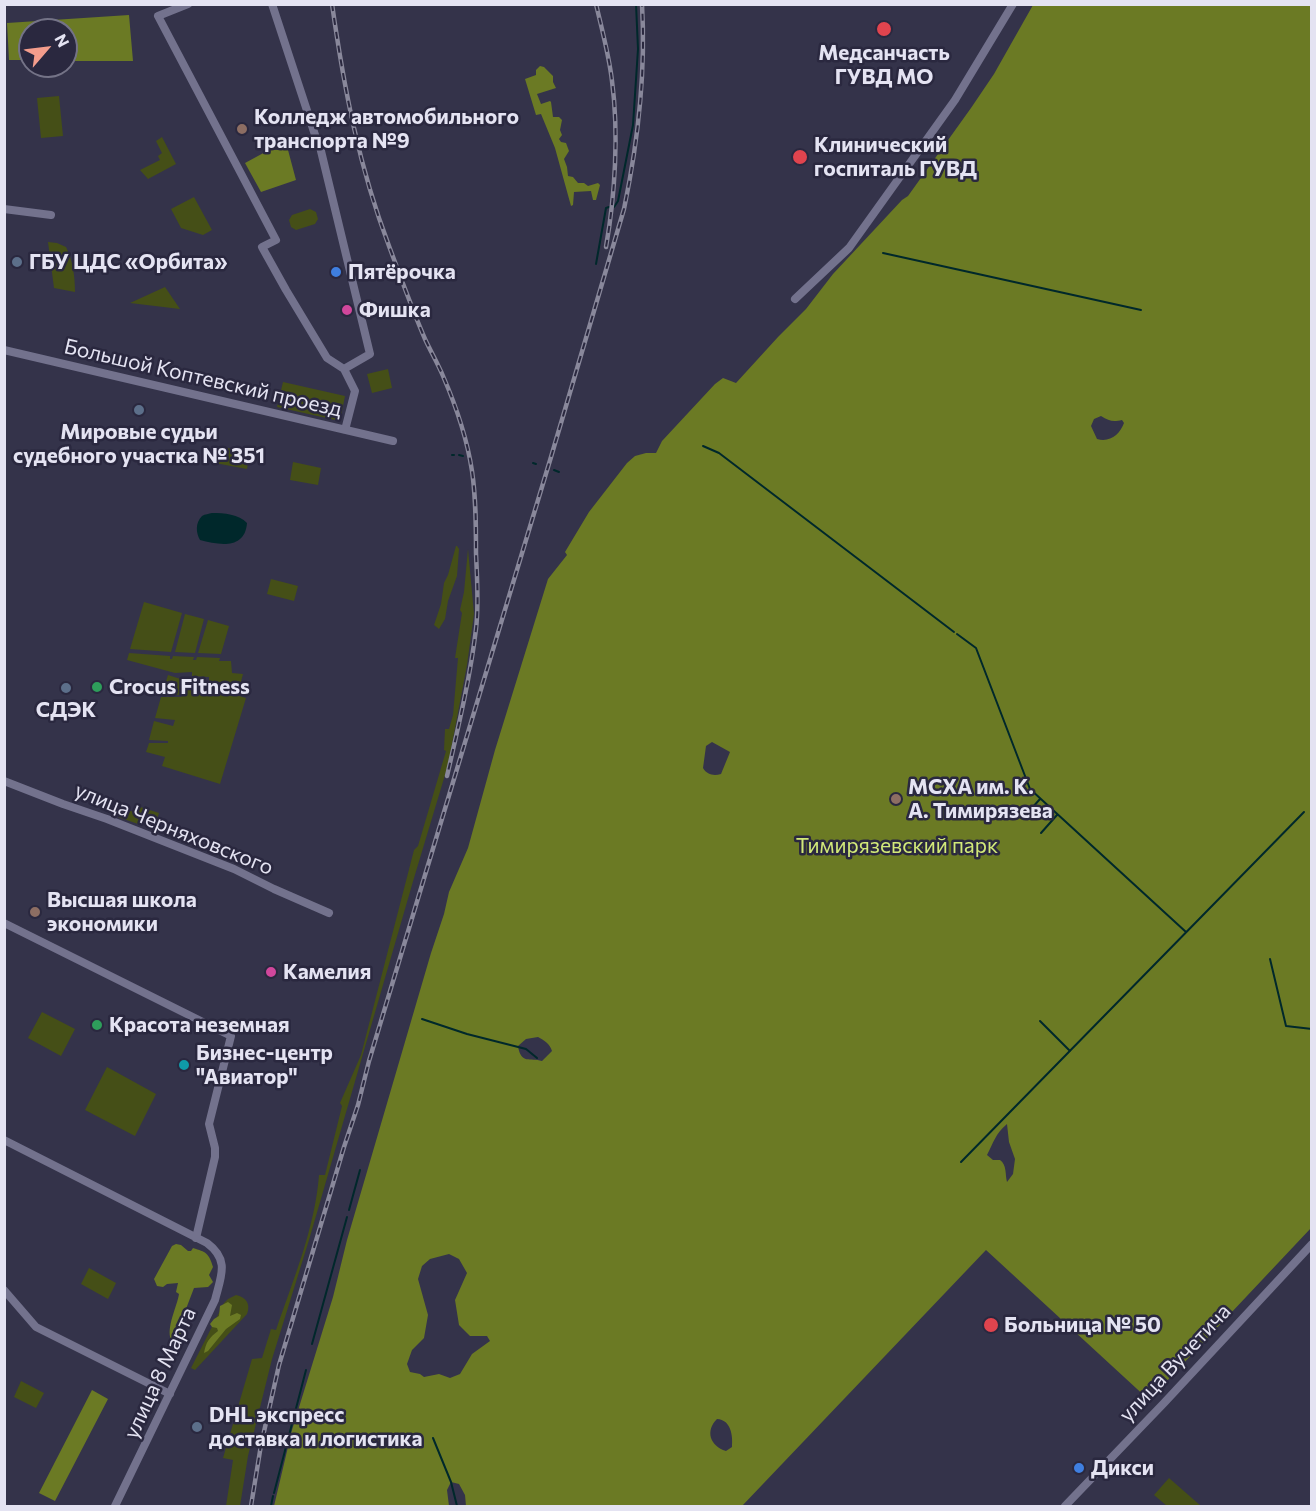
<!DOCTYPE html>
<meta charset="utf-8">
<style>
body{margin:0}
#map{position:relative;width:1316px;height:1511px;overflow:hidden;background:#34334a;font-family:Commissioner,sans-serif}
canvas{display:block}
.frame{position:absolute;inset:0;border:6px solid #e4e3f2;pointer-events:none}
.north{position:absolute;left:18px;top:18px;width:60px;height:60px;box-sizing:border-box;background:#2a283f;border:2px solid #747387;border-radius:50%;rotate:62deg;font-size:16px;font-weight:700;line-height:24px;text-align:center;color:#e4e3f2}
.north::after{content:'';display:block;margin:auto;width:21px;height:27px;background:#f49d8c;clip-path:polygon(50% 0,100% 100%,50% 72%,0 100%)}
</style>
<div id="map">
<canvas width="1316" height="1511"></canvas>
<div class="frame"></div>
<div class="north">N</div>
</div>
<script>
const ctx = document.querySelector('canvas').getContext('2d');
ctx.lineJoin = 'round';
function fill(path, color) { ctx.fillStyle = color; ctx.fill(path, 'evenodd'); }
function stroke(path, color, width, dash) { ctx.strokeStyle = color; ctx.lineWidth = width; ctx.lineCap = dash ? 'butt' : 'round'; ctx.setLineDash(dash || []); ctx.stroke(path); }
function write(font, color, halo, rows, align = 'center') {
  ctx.font = font + ' Commissioner,sans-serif'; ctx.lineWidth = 5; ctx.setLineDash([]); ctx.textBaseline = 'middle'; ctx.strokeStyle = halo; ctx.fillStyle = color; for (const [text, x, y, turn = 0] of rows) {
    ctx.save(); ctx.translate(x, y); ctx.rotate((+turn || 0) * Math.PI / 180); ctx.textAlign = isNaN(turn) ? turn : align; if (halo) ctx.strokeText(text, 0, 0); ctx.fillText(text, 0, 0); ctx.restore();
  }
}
const green = new Path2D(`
 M59 96 63 136 41 138 37 98Z
 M162 137 176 164 148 179 140 170 160 160 158 156 162 153 156 141Z
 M194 197 212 230 203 235 181 228 171 209Z
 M310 209 316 212 318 219 315 224 296 230 291 227 289 220 292 215Z
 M48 242 57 243 66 247C73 261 75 277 75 292L54 288Z
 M165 287 180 309 130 303Z
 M388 369 392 388 372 393 367 374Z
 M283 382 345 396 340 421 277 407Z
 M219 446 250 453 247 469 215 463Z
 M293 462 321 468 318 485 290 480Z
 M456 546H457L459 549 457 576 448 601 445 619 439 629 434 625 441 604 444 583 448 575Z
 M468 549 474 614 467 665 448 765 414 878 309 1240 272 1359 248 1456 240 1506H226L233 1460 223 1458 252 1359 262 1358 271 1329 276 1330C293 1280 315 1228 319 1175H325L342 1106 340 1103 361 1055 414 850 418 846 446 751 444 750 445 729H449L453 715 458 658H455L462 613 460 610 464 592Z
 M271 579 298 586 294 601 267 594Z
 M144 602 182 613 171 652 130 649Z
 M185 614 204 619 195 653 175 652Z
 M208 620 229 626 221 654 198 653Z
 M129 653 170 656V659H172L173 656 194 657 193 660H196L197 657 220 658 219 661H231L232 673 243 674 239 689 230 687V683L209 681V677L192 676V672L175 673 127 660Z
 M168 675 187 681 186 685 188 686 189 684 211 688 210 690 214 691 215 689 246 698 220 784 162 766 165 757 146 752 149 743H168V741L149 740 154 721 173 726 175 720 155 718 161 697H181L182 695 162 694Z
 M137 806 159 813 153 830 150 829 152 821 143 818 141 825 118 817 121 809 135 812Z
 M42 1012 75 1029 61 1056 28 1038Z
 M107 1067 156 1094 135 1136 85 1110Z
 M89 1268 116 1283 108 1299 81 1284Z
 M236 1295C246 1297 251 1304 247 1314L195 1370 191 1368 224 1303 228 1299Z
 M21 1381 44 1393 36 1408 14 1397Z
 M1169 1478 1201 1506H1167L1154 1495Z`);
const forest = new Path2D(`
 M1033 5H1311V1228L1149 1400 986 1250 742 1506H466L465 1495 459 1484 451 1482 447 1490 449 1506H274L292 1430 333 1297 347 1240 431 953 444 914 449 892 468 848 495 750 548 579 567 555 565 552 589 512 627 463 635 456 646 453H656L662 441 715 384 723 378 736 383 778 337 806 309 833 274 902 200 908 196 971 108 994 74ZM1101 416C1109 421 1113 422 1122 420L1124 423C1120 434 1110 443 1097 439L1091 426 1094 419ZM712 742 730 752 721 774C714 776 707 775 703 768L706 746ZM538 1037C544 1040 550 1044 552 1051L542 1061C530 1057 521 1065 518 1046L526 1039ZM1007 1124 1009 1142 1015 1159 1013 1174 1007 1182C1005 1174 1007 1165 1000 1160H993L987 1155C994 1142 995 1134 1007 1124ZM449 1254 459 1259 467 1273 455 1300 459 1325 470 1336H487L490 1341 472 1354 460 1374 450 1378 439 1374 424 1377 420 1374 410 1372 407 1364 412 1350 424 1338 428 1315 418 1279 422 1266 430 1259ZM717 1419C731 1420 733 1435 732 1447L726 1451C710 1446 705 1431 717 1419Z
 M129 15 133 61H66V30H30V60H9L7 23Z
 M540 66 544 67 553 76V82L556 88 537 94 541 104 550 101 551 102 553 117H559L562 120 560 130 562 135 559 139 561 142 566 143 569 151 564 159 567 167 568 176 573 177 578 183H584L588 186 598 183 600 185 596 200H593L591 191 574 192 573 205 571 206 555 148 541 114 536 115 525 79 536 75V70Z
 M269 150H288L296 180 261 192 245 163Z
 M176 1244 181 1245 188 1251H191L193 1248C206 1252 209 1253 213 1267L209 1275 213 1282 208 1287 194 1288 181 1322 182 1329 180 1335 176 1338 171 1340C166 1327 177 1307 179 1294L176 1292 178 1283 167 1284 163 1287 157 1286 154 1279 172 1246Z
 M228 1302 232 1305 230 1316 237 1313 241 1315 240 1319 226 1329 208 1351 204 1353C206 1342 209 1338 218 1331L217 1328 212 1327 210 1324 214 1319 219 1316 220 1306Z
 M92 1390 108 1399 55 1501 39 1493Z`);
const water = new Path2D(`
 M212 513C224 513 239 514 247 523 245 550 219 545 200 540 196 533 195 523 202 516 205 514 209 514 212 513Z`);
const stream = new Path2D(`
 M614 207 618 201 633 125 638 49 636 4
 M883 253 1141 310
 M596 264 606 208 609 207
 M703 446 719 453 954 632
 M452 455H454
 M459 455 463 456
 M533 463 536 464
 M554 470 559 472
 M957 634 976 648 1030 789 1186 932
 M1024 817 1040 799
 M1041 833 1057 815
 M1270 959 1286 1026 1312 1029
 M422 1019 467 1034 526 1049 537 1058
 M1040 1021 1070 1051
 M961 1162 1304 812
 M349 1210 360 1170
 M312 1344 347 1217
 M433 1438 451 1482 457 1506
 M274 1493 306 1370
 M271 1506 273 1496`);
const minor = new Path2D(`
 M188 4 158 16 276 240 262 247 286 290 327 358 344 369
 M272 4 319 147
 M321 151 370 354 344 369
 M4 209 51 215
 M795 299 849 248 955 100 1013 4
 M4 350 393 441
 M344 369 355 391 345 430
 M4 781 63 804 107 819 234 869 274 889 329 913
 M4 923 231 1036 209 1124 215 1148V1157L196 1238
 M4 1140 207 1243C230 1260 221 1276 215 1300L115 1506
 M4 1290 36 1327 170 1394
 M1065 1506 1164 1403 1312 1244`);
const rail = new Path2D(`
 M332 4C344 88 359 167 389 246 401 278 412 309 425 339 431 352 438 364 443 376 456 406 467 438 472 471 476 498 476 525 476 553 477 578 479 604 476 629 470 679 458 728 447 776
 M596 4C602 30 609 55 612 81 619 133 615 196 606 247
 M251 1506 261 1445 279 1365 344 1147 358 1105 369 1061 551 457 624 209C638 142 646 74 642 4`);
const markers = [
 [884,29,8,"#e0444e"],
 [242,129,6,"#8d6e63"],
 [800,157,8,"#e0444e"],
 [17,262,6,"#5c6f8a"],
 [336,272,6,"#3f7fe0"],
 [347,310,6,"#d1479c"],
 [139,410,6,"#5c6f8a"],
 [97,687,6,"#2e9e5b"],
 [66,688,6,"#5c6f8a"],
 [896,799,6,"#8d6e63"],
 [35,912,6,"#8d6e63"],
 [271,972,6,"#d1479c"],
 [97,1025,6,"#2e9e5b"],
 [184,1065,6,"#0f9aa8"],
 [991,1325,8,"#e0444e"],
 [197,1427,6,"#5c6f8a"],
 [1079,1468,6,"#3f7fe0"]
];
const poiNames = [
 ["Медсанчасть",884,53,"center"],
 ["ГУВД МО",884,77,"center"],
 ["Колледж автомобильного",254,117],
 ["транспорта №9",254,141],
 ["Клинический",814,145],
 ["госпиталь ГУВД",814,169],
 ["ГБУ ЦДС «Орбита»",29,262],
 ["Пятёрочка",348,272],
 ["Фишка",359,310],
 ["Мировые судьи",139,432,"center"],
 ["судебного участка № 351",139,456,"center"],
 ["Crocus Fitness",109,687],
 ["СДЭК",66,710,"center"],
 ["МСХА им. К.",908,787],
 ["А. Тимирязева",908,811],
 ["Высшая школа",47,900],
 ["экономики",47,924],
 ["Камелия",283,972],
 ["Красота неземная",109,1025],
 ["Бизнес-центр",196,1053],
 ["\"Авиатор\"",196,1077],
 ["Больница № 50",1004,1325],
 ["DHL экспресс",209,1415],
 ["доставка и логистика",209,1439],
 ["Дикси",1091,1468]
];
const streetNames = [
 ["Большой Коптевский проезд",203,378,13],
 ["улица Черняховского",174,829,22],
 ["улица Вучетича",1175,1363,-47],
 ["улица 8 Марта",160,1373,-65]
];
const parkNames = [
 ["Тимирязевский парк",897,846]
];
fill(green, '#454f17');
fill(forest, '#6b7a24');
fill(water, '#00282b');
stroke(stream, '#00282b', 2);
stroke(minor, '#73728d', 8);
stroke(rail, '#89889b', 4.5);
stroke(rail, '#2a283f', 2, [7]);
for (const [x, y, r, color] of markers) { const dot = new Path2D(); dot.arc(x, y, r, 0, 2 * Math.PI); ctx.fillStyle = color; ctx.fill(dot); stroke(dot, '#2a283f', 2); }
write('bold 21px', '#e4e3f2', '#2a283f', poiNames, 'left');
write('21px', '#e4e3f2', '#2a283f', streetNames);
write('21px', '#d2e979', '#2a283f', parkNames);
</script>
